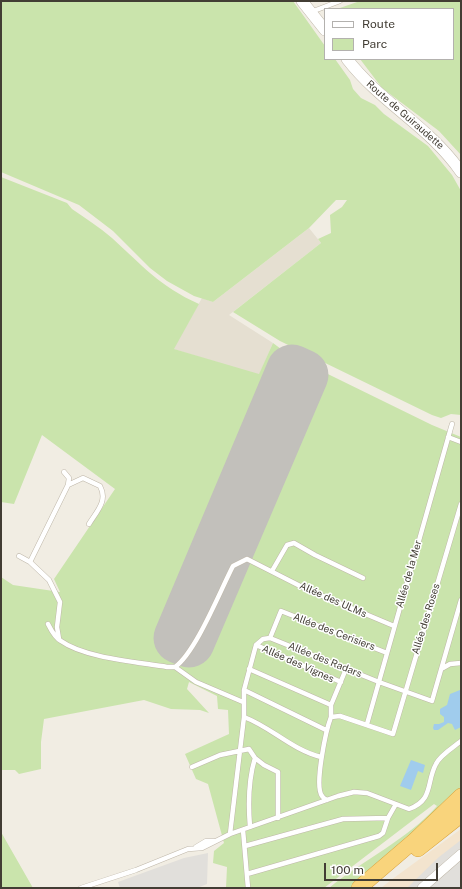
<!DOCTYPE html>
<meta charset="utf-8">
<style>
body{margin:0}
#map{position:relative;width:462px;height:889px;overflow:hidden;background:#f1ede3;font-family:"Public Sans",sans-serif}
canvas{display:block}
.frame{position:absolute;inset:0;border:2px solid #423d34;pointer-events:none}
.legend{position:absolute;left:324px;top:8px;width:130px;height:52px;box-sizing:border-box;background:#fff;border:1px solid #b3b1ae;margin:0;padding:5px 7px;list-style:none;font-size:12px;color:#423d34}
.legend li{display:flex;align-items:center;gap:8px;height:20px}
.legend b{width:20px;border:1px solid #b3b1ae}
.scale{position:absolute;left:324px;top:863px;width:114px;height:18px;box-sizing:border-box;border:2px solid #423d34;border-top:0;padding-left:5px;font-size:12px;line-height:14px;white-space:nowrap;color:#423d34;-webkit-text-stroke:3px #fff;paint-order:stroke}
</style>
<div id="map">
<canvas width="462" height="889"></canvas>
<div class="frame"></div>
<ul class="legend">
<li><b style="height:5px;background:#fff"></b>Route</li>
<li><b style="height:11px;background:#cae4ac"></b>Parc</li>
</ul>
<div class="scale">100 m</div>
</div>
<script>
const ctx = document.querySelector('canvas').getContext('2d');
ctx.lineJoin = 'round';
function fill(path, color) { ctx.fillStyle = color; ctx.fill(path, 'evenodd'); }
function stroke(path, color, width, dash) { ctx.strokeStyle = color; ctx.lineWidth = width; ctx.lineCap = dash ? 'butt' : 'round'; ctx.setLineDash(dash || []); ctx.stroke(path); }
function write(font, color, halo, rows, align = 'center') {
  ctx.font = font + ' "Public Sans",sans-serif'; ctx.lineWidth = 3; ctx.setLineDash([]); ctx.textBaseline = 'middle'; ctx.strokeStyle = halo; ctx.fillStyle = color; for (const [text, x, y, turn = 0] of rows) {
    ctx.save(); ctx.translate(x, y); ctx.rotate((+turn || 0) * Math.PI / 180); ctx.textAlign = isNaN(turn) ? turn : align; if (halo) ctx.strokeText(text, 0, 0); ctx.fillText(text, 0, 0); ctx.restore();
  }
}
const residential = new Path2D(`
 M309 228 321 243 229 315 273 343 259 375 173 349 202 298 213 302Z`);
const commercial = new Path2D(`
 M461 829V888H381L391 880Z`);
const green = new Path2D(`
 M1 1H293L325 46V59H335L350 80 353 89 361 98 375 105 384 114 428 146 452 175 461 191V415L451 414 441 418 432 415 280 341 233 312 321 243 318 239 331 233 330 215 342 207 347 200H336L309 228 213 302 194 296 167 281 150 268 113 231 79 205 1 172Z
 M360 1H461V155L439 131 382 88 360 59H453V9H337Z
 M1 177 67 203 72 209C85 218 99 227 112 238 143 266 159 286 199 304L174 349 259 374 273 343 289 355 432 425 461 437V789L351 888H329C363 860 408 839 437 806L434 804 324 888H226L227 867 213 863 214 851 224 843 208 784 196 779 185 754 229 734 228 710 218 709 217 696 189 682 187 689 209 713 200 710 171 709 144 700 44 719 41 742V769L19 774 15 770H1V577L13 585 60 592 54 579 115 489 42 435 14 504 1 502Z
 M1 832 33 888H1Z`);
const parking = new Path2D(`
 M461 840V888H407L439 857Z
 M208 853 207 884 197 888H120L118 882 184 858Z`);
const water = new Path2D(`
 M461 686V727L455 730 452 724 448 723 438 730H434L433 728 434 724H439L444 722V717L440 714V709L447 705 450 694 460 690Z
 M411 760 425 765 423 773 418 771 411 790 400 786Z`);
const runway = new Path2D(`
 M292 370 303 375 189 642 179 638Z`);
const service = new Path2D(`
 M311 12 340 1
 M448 437 461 442
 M64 472 69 478 68 485 83 478 100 486C108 501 97 511 89 524
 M19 556 30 562 68 485
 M30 562 49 580 60 602 57 627 59 639
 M272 571 287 545 294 543 315 555 363 578
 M48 624C51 630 55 638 61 641 85 658 137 662 167 667H175L196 682 243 702
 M270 638 379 682 432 701 461 600
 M256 645 341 682
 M175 667C196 652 220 591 233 566L247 559 306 589 394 626
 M443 668 450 664 461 663
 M249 669 331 705
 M244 690 326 730
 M244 717C271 727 292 750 321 757
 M331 717V705L346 669
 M367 724 452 424
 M192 767 220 755 249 749 255 758
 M327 800C325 799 323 798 322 796 314 786 326 730 331 717L340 716 393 734 461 504
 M250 827C248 803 248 781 255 758L264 765 278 772V818
 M243 830 248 888
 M230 834 244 717V690L256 645 263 639 270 638 281 611 387 653
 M245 846 343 819 388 818 396 804
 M196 847 206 841H214
 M247 874 379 836 383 833 388 818
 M81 888 136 870 188 849 202 848 230 834 338 796 354 792 367 793 409 809C434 800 426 782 436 764 440 755 454 747 461 741`);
const minor = new Path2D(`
 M422 888 461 854`);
const tertiary = new Path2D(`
 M302 1 325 30
 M347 59C382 104 429 126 461 172`);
const trunk = new Path2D(`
 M418 849 461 815
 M359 888 415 840 461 796`);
const streetNames = [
 ["Route de Guiraudette",405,115,41],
 ["Allée de la Mer",409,574,-74],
 ["Allée des ULMs",333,600,24],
 ["Allée des Roses",426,619,-73],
 ["Allée des Cerisiers",334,632,21],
 ["Allée des Radars",325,660,22],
 ["Allée des Vignes",298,664,24]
];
fill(residential, '#e5dfd1');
fill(commercial, '#f3e4ce');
fill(green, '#cae4ac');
fill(parking, '#e1dfdb');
fill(water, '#a0cced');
stroke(runway, '#c2c0bb', 51);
stroke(service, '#bfb7a9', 5.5);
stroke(minor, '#bfb7a9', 10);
stroke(tertiary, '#bfb7a9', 12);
stroke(trunk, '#d79e37', 16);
stroke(service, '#fff', 4.5);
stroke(minor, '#fff', 9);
stroke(tertiary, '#fff', 11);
stroke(trunk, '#f9d47c', 15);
write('10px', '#423d34', '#fff', streetNames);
</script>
